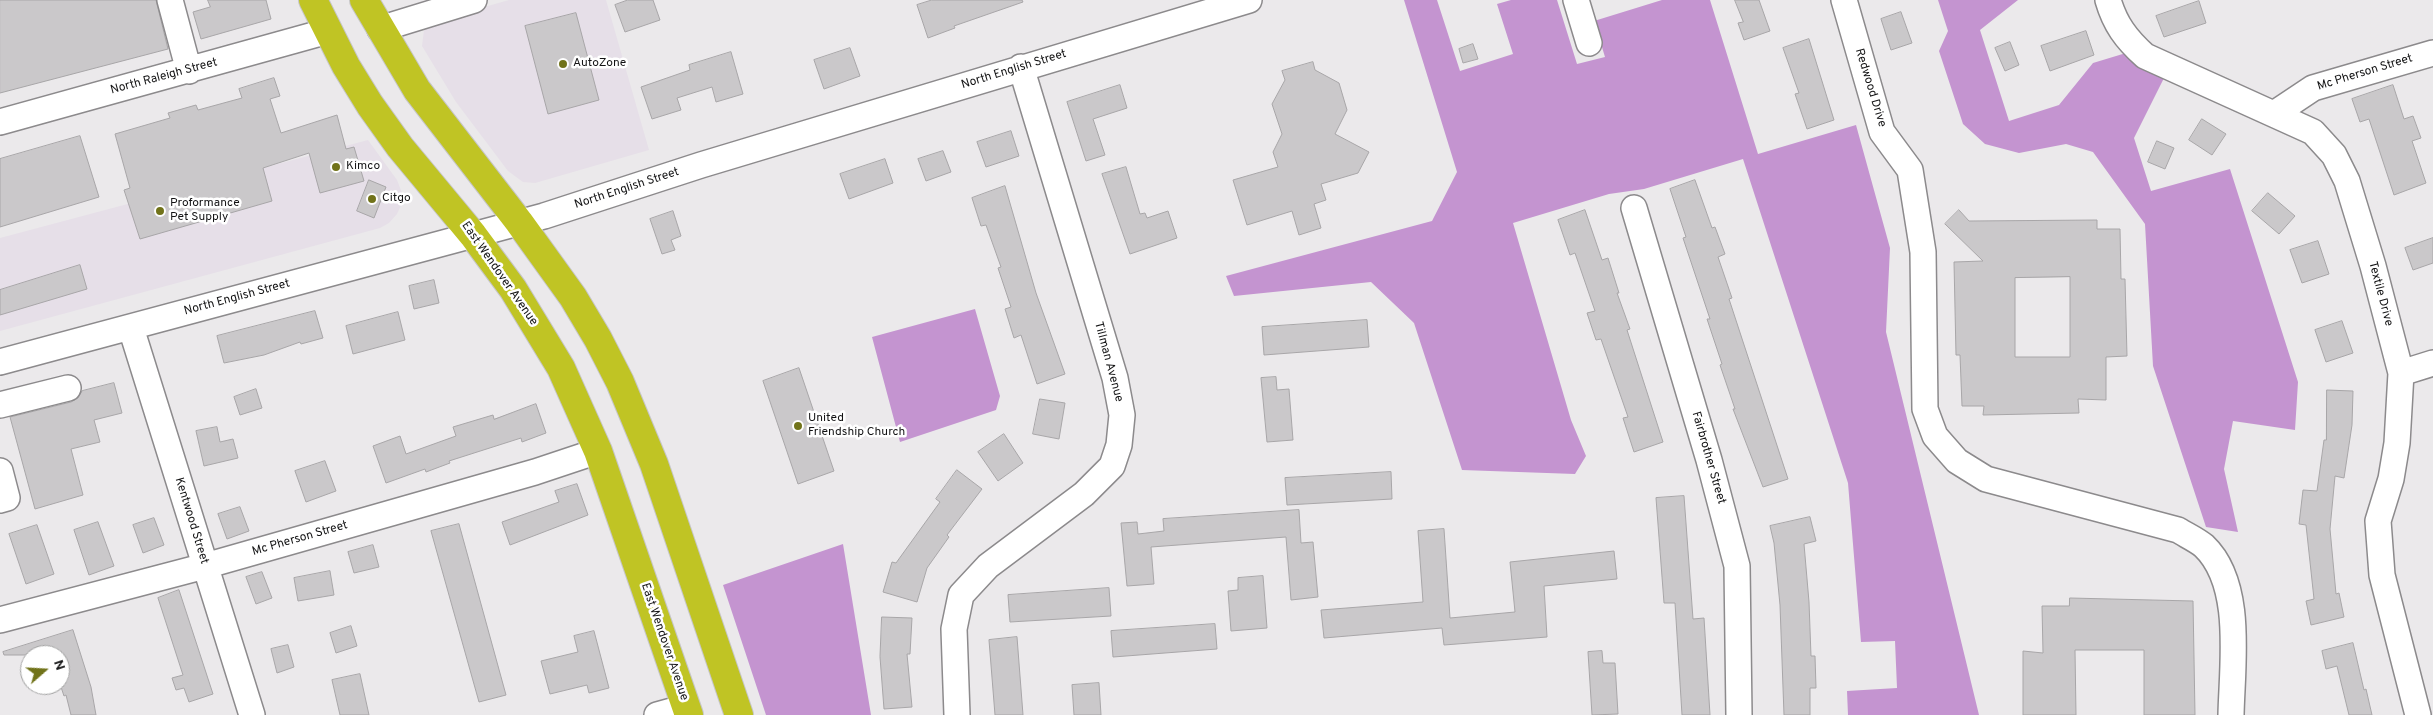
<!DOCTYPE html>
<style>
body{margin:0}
#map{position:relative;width:2433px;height:715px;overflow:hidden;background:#ebe9eb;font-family:Overpass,sans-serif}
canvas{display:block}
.north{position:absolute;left:20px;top:645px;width:50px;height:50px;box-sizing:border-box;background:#fff;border:1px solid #a1a1a1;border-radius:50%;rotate:71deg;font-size:14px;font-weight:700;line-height:20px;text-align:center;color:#131314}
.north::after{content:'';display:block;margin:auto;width:18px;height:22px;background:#71731a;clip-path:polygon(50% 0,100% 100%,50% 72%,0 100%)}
</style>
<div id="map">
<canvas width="2433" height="715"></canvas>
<div class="north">N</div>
</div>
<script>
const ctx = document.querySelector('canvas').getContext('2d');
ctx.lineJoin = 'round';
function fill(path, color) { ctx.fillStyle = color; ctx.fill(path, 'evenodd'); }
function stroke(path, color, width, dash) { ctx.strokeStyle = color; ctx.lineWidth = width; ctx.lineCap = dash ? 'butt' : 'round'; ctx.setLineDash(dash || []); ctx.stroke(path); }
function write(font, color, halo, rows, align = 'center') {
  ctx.font = font + ' Overpass,sans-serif'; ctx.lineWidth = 5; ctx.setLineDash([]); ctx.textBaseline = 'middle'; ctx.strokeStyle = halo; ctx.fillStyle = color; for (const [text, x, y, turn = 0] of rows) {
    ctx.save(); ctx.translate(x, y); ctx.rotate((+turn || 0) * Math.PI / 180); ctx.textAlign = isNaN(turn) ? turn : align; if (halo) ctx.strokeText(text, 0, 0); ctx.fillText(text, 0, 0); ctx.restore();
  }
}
const built = new Path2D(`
 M509 0H606L649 150 535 183 523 182 508 171 456 102 422 46 424 30 432 22Z
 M368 140 397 180 402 193V203L397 214 389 223 380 228 0 331V238Z`);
const forest = new Path2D(`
 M1404 0H1437L1460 71 1513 54 1497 4 1511 0H1557L1577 64 1605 57 1594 21 1662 0H1710L1758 154 1856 125 1890 248 1886 332 1979 715H1848L1847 691 1897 688 1895 641 1861 642 1848 483 1743 159 1644 189 1609 194 1513 223 1571 420 1586 456 1575 474 1462 470 1414 323 1371 282 1234 296 1226 276 1432 221 1457 172Z
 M1938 0H2018L1980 30 2009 121 2059 105 2093 63 2126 53 2164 78 2134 138 2151 191 2230 169 2298 382 2295 430 2233 421 2224 469 2238 532 2206 527 2153 366 2145 224 2093 152 2066 144 2019 153 1985 144 1963 124 1939 51 1948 31Z
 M975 309 1000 396 996 410 900 442 872 337Z
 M843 544 871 715H766L723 585Z`);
const building = new Path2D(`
 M0 0H156L168 49 0 93Z
 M208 0H266L271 19 201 39 193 12 210 7Z
 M628 0H653L660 20 625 32 615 5Z
 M932 0H1022L1023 2 954 26 955 28 928 38 917 5Z
 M1735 0H1759L1770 31 1744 40 1738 23 1743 22Z
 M2199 1 2206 23 2164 37 2156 16Z
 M1901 12 1912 43 1891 50 1881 19Z
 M576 13 599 100 548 114 525 26Z
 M2086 31 2094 55 2050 71 2041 46Z
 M1809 39 1834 120 1807 129 1795 94 1799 93 1783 48Z
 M2010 42 2019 65 2005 71 1995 48Z
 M1473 44 1478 59 1463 63 1459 49Z
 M850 48 860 76 824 89 814 60Z
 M731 52 743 94 716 102 712 87 677 98 681 110 652 119 641 87 690 70 689 65Z
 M1313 62 1315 70 1339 83 1347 110 1335 134 1369 152 1358 173 1321 184 1326 200 1314 204 1321 228 1299 235 1292 211 1247 225 1233 180 1278 167 1273 152 1282 134 1272 104 1285 80 1282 71Z
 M274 78 280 96 270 99 281 133 337 115 346 149 354 147 364 181 320 193 309 153 263 168 272 201 140 239 124 190 130 188 115 134 170 118 168 113 196 105 198 110 242 98 239 89Z
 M1120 85 1127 108 1093 119 1105 155 1086 161 1067 102Z
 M2393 85 2404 119 2413 116 2421 138 2412 141 2426 183 2394 195 2369 119 2360 122 2352 99Z
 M2202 119 2226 134 2212 155 2189 140Z
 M1011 131 1019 156 986 167 977 142Z
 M80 136 99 197 0 227V159Z
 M2157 141 2174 148 2165 169 2148 162Z
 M943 151 951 172 926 181 918 159Z
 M885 159 893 183 849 199 840 174Z
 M1126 167 1140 214 1145 213 1147 218 1168 211 1177 238 1130 254 1102 174Z
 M369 180 386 187 374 218 357 211Z
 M1695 180 1712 228 1715 227 1725 254 1718 257 1732 298 1729 299 1788 479 1763 487 1733 409H1735L1720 365 1722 364 1707 319H1710L1683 238 1686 237 1670 189Z
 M1005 186 1036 293 1065 374 1037 384 1021 335 1014 338 1005 309 1011 307 998 268 1001 267 986 225 981 226 972 198Z
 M2268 193 2295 216 2279 234 2252 211Z
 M1585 210 1602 260 1608 258 1619 293H1617L1630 329 1627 330 1663 442 1634 452 1623 418 1628 417 1601 339 1596 340 1587 313 1595 311 1575 253 1570 255 1558 220Z
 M1959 210 1969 221 2097 220V229H2120L2121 279H2125L2127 356 2106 357V400L2078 399 2079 413 1983 415 1984 406H1962L1960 355H1956L1954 262 1983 261 1945 224ZM2070 277V357H2015V278Z
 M673 211 681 236 671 240 675 250 662 254 650 219Z
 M2433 238V263L2413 270 2405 248Z
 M2318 241 2329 274 2302 283 2290 250Z
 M80 265 87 289 0 315V290Z
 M434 280 439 303 414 309 409 286Z
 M315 311 323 338 301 344 300 342 264 355 224 363 217 336Z
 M398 312 405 340 353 354 346 326Z
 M1367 320 1369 347 1264 355 1262 327Z
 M2342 321 2353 353 2326 362 2315 330Z
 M799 368 834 471 798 484 763 381Z
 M1276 377 1277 390 1289 389 1293 440 1267 442 1261 378Z
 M114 383 122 413 94 420 100 442 71 449 83 495 35 509 10 417 71 402 78 398 82 391Z
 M256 389 262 408 240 415 234 397Z
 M2327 390 2353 391 2352 425 2344 478 2335 476 2330 529 2336 594 2339 593 2344 617 2311 625 2306 601 2314 599 2306 525 2299 524 2303 490 2317 491 2324 440H2326Z
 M1040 399 1065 403 1059 439 1033 434Z
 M536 404 546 433 522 442 521 438 449 461 450 463 426 472 425 469 386 483 373 446 400 436 406 454 456 436 453 427 493 415 494 419Z
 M217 427 220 442 233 439 238 458 204 466 196 431Z
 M1004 434 1023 463 998 481 978 452Z
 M325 461 336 491 306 502 295 471Z
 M957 470 982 489 947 535 949 537 927 568 917 602 883 592 892 562 896 563 940 502 936 499Z
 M1391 472 1392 499 1287 505 1285 478Z
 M577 484 588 515 510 545 502 522 559 502 555 491Z
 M1684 496 1693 619 1704 618 1710 715H1682L1675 603H1664L1656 498Z
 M240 507 249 531 227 539 218 514Z
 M1299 510 1301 543 1313 542 1318 597 1291 600 1286 537 1151 547 1154 584 1127 586 1121 523 1137 522 1138 534 1164 531 1163 519Z
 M1810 517 1816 541 1804 544 1809 602 1811 656H1815L1816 688H1810V715H1784L1780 605 1774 543 1770 526Z
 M154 518 164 545 143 553 133 525Z
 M98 522 114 566 89 575 74 530Z
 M459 524 506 695 479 702 431 531Z
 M37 525 54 574 26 584 9 534Z
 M1444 529 1450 618 1515 612 1510 562 1614 551 1617 579 1544 586 1547 637 1444 645 1442 628 1324 638 1321 610 1423 602 1418 531Z
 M373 545 379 567 354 573 348 552Z
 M330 571 334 595 298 601 294 578Z
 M262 572 272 598 256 604 246 577Z
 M1263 576 1267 628 1231 631 1228 591 1238 590V578Z
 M1109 588 1111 616 1010 622 1008 595Z
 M179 590 213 694 189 702 184 688 176 690 172 678 183 675 158 598Z
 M2070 598 2193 601 2195 715H2144V650H2075L2076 715H2023V651L2043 653 2042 606H2069Z
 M882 617 912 618 910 654H907L912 707 884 709 880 657Z
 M1215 624 1217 649 1113 657 1111 631Z
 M351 626 357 646 336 653 330 633Z
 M73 630 91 687 96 715H71L66 695 64 696 60 684V655H4L3 652Z
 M594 631 609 688 589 693 587 685 550 694 541 661 578 652 574 636Z
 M1017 637 1023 715H995L989 640Z
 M2353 643 2364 690 2366 689 2372 715H2349L2337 666 2326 669 2322 651Z
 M288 645 294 667 277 673 271 649Z
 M1602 651 1603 663H1615L1618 714 1592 715 1588 652Z
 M360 674 369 715H340L332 680Z
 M1099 683 1101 715H1074L1072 685Z`);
const minor = new Path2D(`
 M170 0 189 71
 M1576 0 1589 43
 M1844 0 1882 132 1910 170 1923 252 1925 409 1935 436 1957 461 1986 479 2178 530C2186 535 2197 540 2204 546 2244 584 2232 664 2231 715
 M2108 0C2115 24 2126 39 2145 56L2313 132 2334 155 2347 181 2373 266 2401 373 2397 443 2391 479 2378 521 2382 575 2418 715
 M380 29 474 0
 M2274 114 2313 88 2433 53
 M0 122 328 31
 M1634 208 1709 460 1737 566 1739 715
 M131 328 252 715
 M0 362 544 216 701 165 1249 0
 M2401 373 2433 363
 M0 405 68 388
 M0 471 7 498 0 500
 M0 620 205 566 535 472 598 451
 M657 715 686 707
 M957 715 954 629 961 595 988 566 1084 494 1112 466 1119 445 1122 415 1115 378 1021 67`);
const highway = new Path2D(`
 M313 0 346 66 370 105 400 147 473 235 513 289 561 368 598 451 689 715
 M364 0 417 90 519 222 573 297 598 339 620 382 654 464 739 715`);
const markers = [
 [563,64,5,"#71731a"],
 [336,167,5,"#71731a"],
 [372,199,5,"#71731a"],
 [160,211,5,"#71731a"],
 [798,426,5,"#71731a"]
];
const poiNames = [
 ["AutoZone",573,64],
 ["Kimco",346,167],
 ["Citgo",382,199],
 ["Proformance",170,204],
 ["Pet Supply",170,218],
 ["United",808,419],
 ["Friendship Church",808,433]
];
const streetNames = [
 ["North English Street",1014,70,-17],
 ["Mc Pherson Street",2365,73,-17],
 ["North Raleigh Street",164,77,-15],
 ["Redwood Drive",1870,88,73],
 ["North English Street",627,189,-18],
 ["East Wendover Avenue",499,274,55],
 ["Textile Drive",2380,294,75],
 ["North English Street",237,298,-15],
 ["Tillman Avenue",1108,362,75],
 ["Fairbrother Street",1708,458,74],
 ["Kentwood Street",191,521,73],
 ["Mc Pherson Street",300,539,-16],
 ["East Wendover Avenue",664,642,71]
];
fill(built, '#e6dfe8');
fill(forest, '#c494d0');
fill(building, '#cac8ca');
stroke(building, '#a8a6a8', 1);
stroke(minor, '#8c8a8c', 28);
stroke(highway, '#c6c6c7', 30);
stroke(minor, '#fff', 25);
stroke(highway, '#c0c424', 28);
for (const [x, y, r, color] of markers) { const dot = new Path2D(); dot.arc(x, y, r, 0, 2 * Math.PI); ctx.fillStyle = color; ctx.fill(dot); stroke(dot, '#fff', 2); }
write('12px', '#131314', '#fff', poiNames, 'left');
write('12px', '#131314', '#fff', streetNames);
</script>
